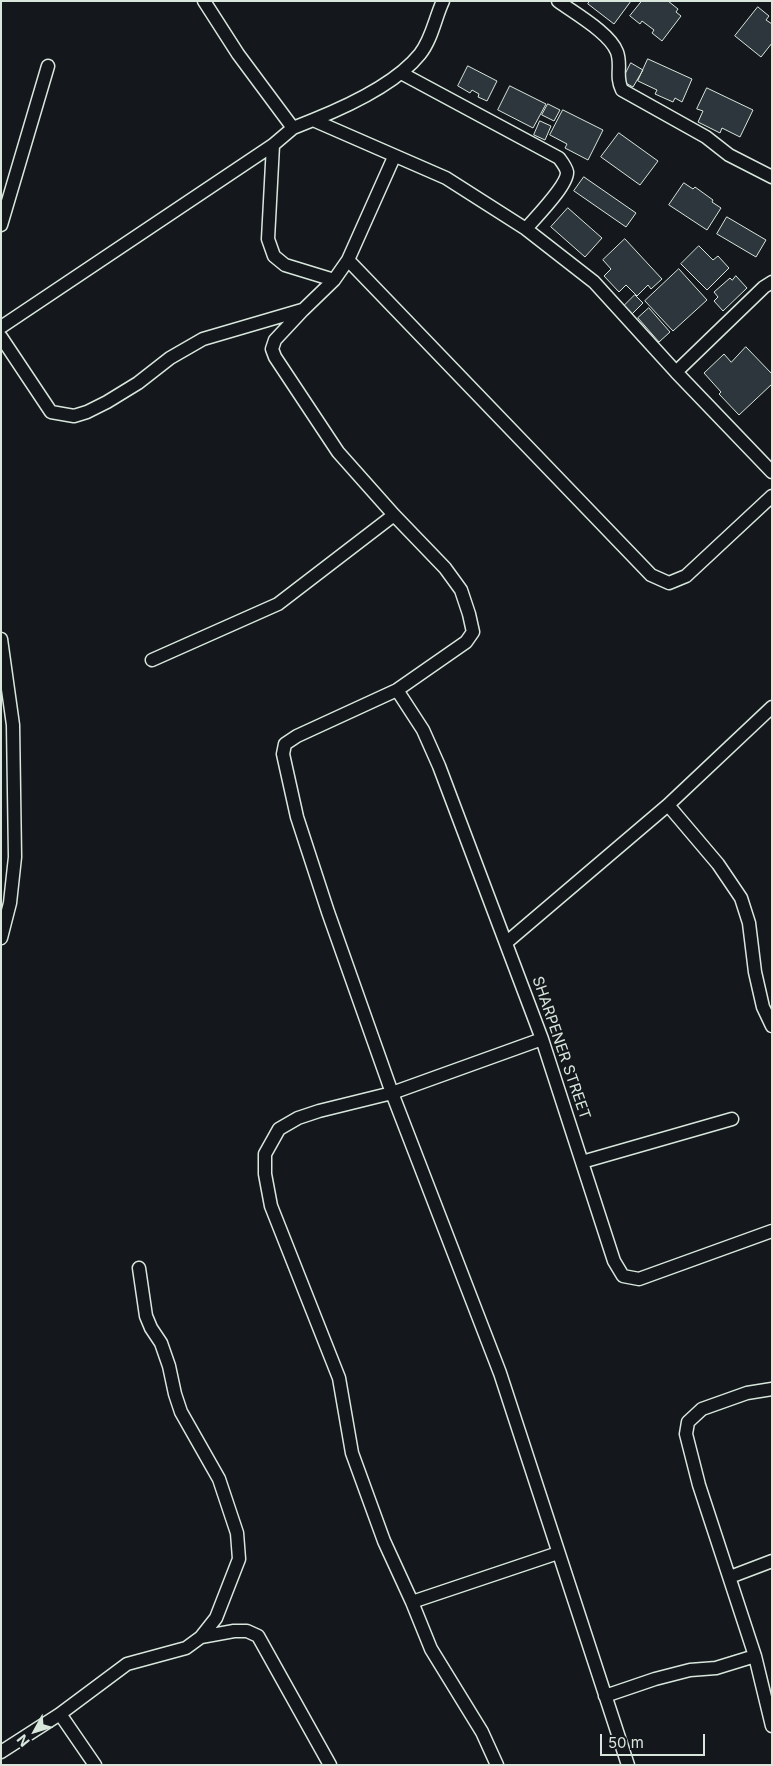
<!DOCTYPE html>
<style>
body{margin:0}
#map{position:relative;width:773px;height:1766px;overflow:hidden;background:#14181c;font-family:Inter,sans-serif}
canvas{display:block}
.frame{position:absolute;inset:0;border:2px solid #d8e6dc;pointer-events:none}
.north{position:absolute;left:10px;top:1706px;width:50px;height:50px;-webkit-text-stroke:4px #14181c;paint-order:stroke;rotate:231deg;font-size:14px;font-weight:700;line-height:20px;text-align:center;color:#d8e6dc}
.north::after{content:'';display:block;margin:auto;width:18px;height:22px;background:#d8e6dc;clip-path:polygon(50% 0,100% 100%,50% 72%,0 100%)}
.scale{position:absolute;left:600px;top:1734px;width:105px;height:22px;box-sizing:border-box;border:2px solid #d8e6dc;border-top:0;padding-left:6px;font-size:15px;line-height:18px;white-space:nowrap;color:#d8e6dc;-webkit-text-stroke:4px #14181c;paint-order:stroke}
</style>
<div id="map">
<canvas width="773" height="1766"></canvas>
<div class="frame"></div>
<div class="north">N</div>
<div class="scale">50 m</div>
</div>
<script>
const ctx = document.querySelector('canvas').getContext('2d');
ctx.lineJoin = 'round';
function fill(path, color) { ctx.fillStyle = color; ctx.fill(path, 'evenodd'); }
function stroke(path, color, width, dash) { ctx.strokeStyle = color; ctx.lineWidth = width; ctx.lineCap = dash ? 'butt' : 'round'; ctx.setLineDash(dash || []); ctx.stroke(path); }
function write(font, color, halo, rows, align = 'center') {
  ctx.font = font + ' Inter,sans-serif'; ctx.lineWidth = 4; ctx.setLineDash([]); ctx.textBaseline = 'middle'; ctx.strokeStyle = halo; ctx.fillStyle = color; for (const [text, x, y, turn = 0] of rows) {
    ctx.save(); ctx.translate(x, y); ctx.rotate((+turn || 0) * Math.PI / 180); ctx.textAlign = isNaN(turn) ? turn : align; if (halo) ctx.strokeText(text, 0, 0); ctx.fillText(text, 0, 0); ctx.restore();
  }
}
const building = new Path2D(`
 M590 1H631L614 24 588 4Z
 M642 1H668L678 9 676 12 681 16 662 41 652 33 654 30 642 21 640 24 630 16Z
 M758 7 769 16 766 20 772 24V43L761 57 735 36Z
 M648 59 692 79 682 102 675 98 673 102 655 94 657 90 638 81Z
 M631 63 643 70 633 87 622 81Z
 M468 66 497 81 487 101 478 97 479 94 472 90 470 93 458 86Z
 M510 86 546 104 533 128 498 110Z
 M707 88 753 110 740 137 722 128 720 133 698 122 703 111 697 109Z
 M548 104 560 110 554 121 542 115Z
 M563 110 603 130 588 160 565 148 567 144 550 135Z
 M540 121 551 126 545 140 534 135Z
 M619 133 658 161 640 185 601 157Z
 M584 177 636 213 626 227 574 191Z
 M684 183 693 189 695 187 713 200 712 202 721 208 707 230 669 205Z
 M568 208 602 238 585 257 551 227Z
 M727 217 766 240 756 257 717 234Z
 M625 239 662 279 651 289 648 285 637 296 626 285 619 292 604 276 611 269 603 260Z
 M699 246 713 260 718 256 729 268 707 290 681 264Z
 M679 269 707 300 673 331 645 301Z
 M736 276 747 288 723 311 714 301 718 297 714 292 730 278 732 280Z
 M635 295 643 303 632 314 624 306Z
 M649 308 670 332 659 342 638 318Z
 M746 347 772 374V384L739 415 719 394 721 392 704 373 724 354 731 362Z`);
const street = new Path2D(`
 M204 1 238 54 293 128
 M558 1C574 13 610 33 617 52 622 66 615 76 622 90L706 137 729 155 772 177
 M401 73 559 158C562 162 566 167 567 172 568 185 535 218 526 229
 M313 120C348 106 396 84 420 54 432 39 435 18 443 1
 M273 145 268 239 274 256 285 265 334 280
 M394 157 348 260 334 280 303 310 275 340 272 349 275 357 338 452 394 515 445 568 461 590 469 614 473 632 466 642 397 690 297 736 285 744 283 754 297 817 328 912 392 1093 500 1373 628 1765
 M1 225 48 66
 M348 260 651 575 669 583 686 576 772 496
 M1 327 273 145 293 128 313 120 446 178 526 229 594 282 676 372 772 472
 M1 337 51 412 74 416 87 412 107 402 138 383 170 358 203 339 302 310
 M676 372 764 287 772 282
 M1 639 13 725 15 857 10 903 1 938
 M152 660 278 604 394 515
 M397 690 423 730 439 766 542 1039 614 1261 623 1276 639 1279 772 1231
 M668 805 718 864 741 898 749 923 755 972 763 1007 772 1026
 M507 942 668 805 772 707
 M582 1162 732 1119
 M772 1389 747 1393 702 1409 688 1422 686 1434 699 1485 755 1656 772 1726
 M730 1577 772 1561
 M412 1602 558 1553
 M201 1637 234 1631H247L258 1636 330 1765
 M605 1696 655 1679 690 1670 716 1668 755 1656
 M60 1714 95 1765
 M1 1752 60 1714 127 1664 186 1648 201 1637 216 1618 239 1559 237 1533 219 1479 181 1412 175 1394 169 1366 161 1343 151 1328 146 1316 139 1268
 M497 1765 482 1732 431 1649 412 1602 384 1541 352 1453 339 1378 271 1206 265 1174V1154L279 1129 298 1118 319 1111 392 1093 542 1039`);
const streetNames = [
 ["SHARPENER STREET",561,1048,71]
];
fill(building, '#2c363c');
stroke(building, '#d8e6dc', 1);
stroke(street, '#d8e6dc', 15);
stroke(street, '#14181c', 12);
write('15px', '#d8e6dc', '#14181c', streetNames);
</script>
